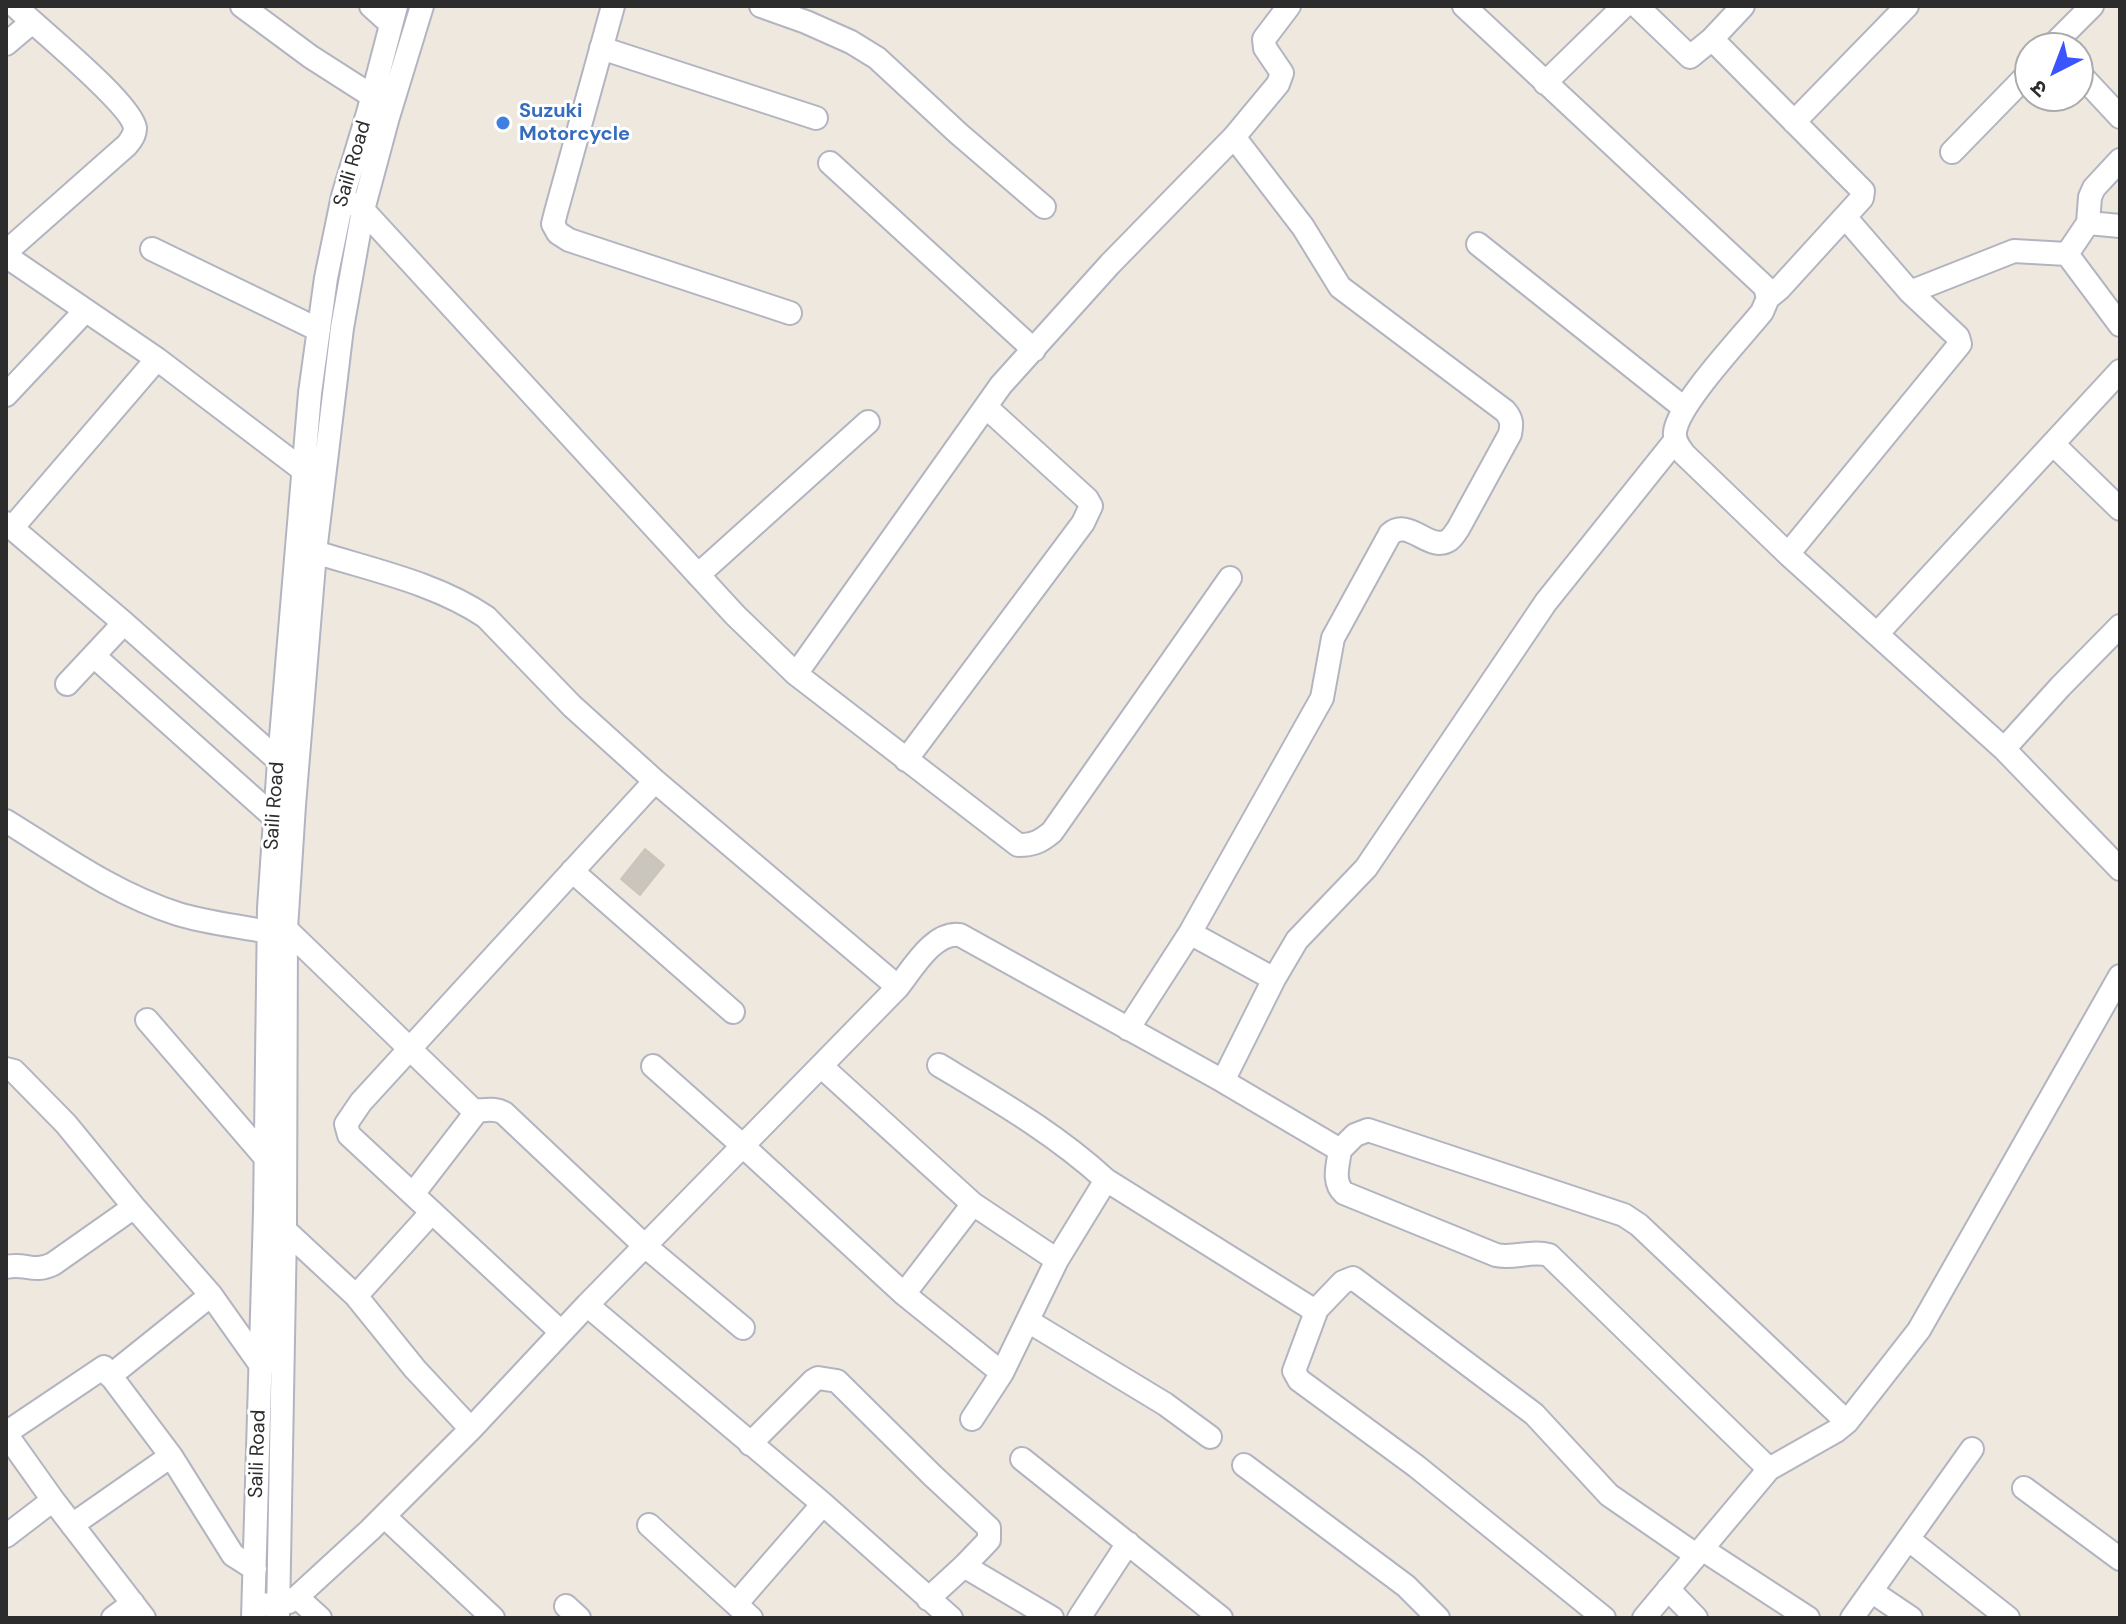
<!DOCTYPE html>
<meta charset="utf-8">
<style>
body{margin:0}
#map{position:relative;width:2126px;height:1624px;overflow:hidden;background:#efe8de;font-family:"DM Sans","Noto Sans Devanagari",sans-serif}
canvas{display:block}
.frame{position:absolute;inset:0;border:8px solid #2c2c2c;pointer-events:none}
.north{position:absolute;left:2014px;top:32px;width:80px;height:80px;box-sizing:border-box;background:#fff;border:2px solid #ababab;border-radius:50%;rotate:222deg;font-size:22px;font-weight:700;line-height:32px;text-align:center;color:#2c2c2c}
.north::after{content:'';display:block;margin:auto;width:28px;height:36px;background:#3b54ff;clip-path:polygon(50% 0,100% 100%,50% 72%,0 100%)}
</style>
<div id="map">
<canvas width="2126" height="1624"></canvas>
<div class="frame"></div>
<div class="north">उ</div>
</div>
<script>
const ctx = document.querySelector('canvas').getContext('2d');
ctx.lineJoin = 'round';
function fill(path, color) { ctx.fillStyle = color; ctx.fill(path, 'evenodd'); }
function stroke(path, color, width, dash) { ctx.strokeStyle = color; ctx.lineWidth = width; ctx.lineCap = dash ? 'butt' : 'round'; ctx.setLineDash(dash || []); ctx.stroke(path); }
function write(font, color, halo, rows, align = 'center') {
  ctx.font = font + ' "DM Sans",sans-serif'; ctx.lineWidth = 6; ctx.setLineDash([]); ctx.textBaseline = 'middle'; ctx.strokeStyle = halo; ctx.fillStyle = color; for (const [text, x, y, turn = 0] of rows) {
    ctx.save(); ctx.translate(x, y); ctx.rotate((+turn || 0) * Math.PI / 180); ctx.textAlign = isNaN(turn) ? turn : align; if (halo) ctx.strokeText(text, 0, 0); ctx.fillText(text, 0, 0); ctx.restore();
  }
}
const building = new Path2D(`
 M645 849 664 865 640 895 621 879Z`);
const minor = new Path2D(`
 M242 6 311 57 372 96
 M371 6 391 24
 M613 6 556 212 553 224 558 233 569 240 790 313
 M761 6 806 22 851 42 877 58 959 134 1044 207
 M1464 6 1765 287 1768 298 1762 312C1742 337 1678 404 1675 432 1674 441 1679 447 1684 454L1788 554 2004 749 2120 869
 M1637 6 1690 57 1712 39 1743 6
 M1712 39 1863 191 1862 198 1779 289 1768 298
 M6 44 32 22
 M601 48 816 118
 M2058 48V40L2092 6
 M2078 72 2120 117
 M1545 83 1624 6
 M1794 122 1907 6
 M1952 152 2030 72
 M830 163 1034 350
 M354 204 363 210 735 615 796 674 1018 845C1033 845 1040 842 1052 832L1230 578
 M2088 223 2120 226
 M1478 244 1684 408
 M152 249 319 330
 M6 252 127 145C131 140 135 135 135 128 132 104 38 28 15 6
 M2067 254 2120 325
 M6 256 157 359 303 470
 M1910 292 2014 251 2067 254 2088 223 2090 197 2094 188 2120 160
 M6 395 85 311
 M2053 444 2120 509
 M6 523 124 623 279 761
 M12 528 157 359
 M315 552C372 570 436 583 486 617L572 706 655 781 898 987
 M1788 554 1960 344 1958 337 1910 292 1845 217
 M698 575 868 422
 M1877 634 2120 371
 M94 656 274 817
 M796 674 1001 385 1110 264 1234 137 1278 84 1282 73 1265 48 1264 39 1289 6
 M67 684 124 623
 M2004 749 2060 687 2120 626
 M906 760 1083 523 1091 506 1087 499 986 407
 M6 821C61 855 115 894 178 914 207 923 239 926 268 932
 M572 871 733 1012
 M286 929 472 1109C483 1113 492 1106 504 1113L645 1246 743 1328
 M1190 933 1274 979
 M147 1020 265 1157
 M1128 1029 1190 933 1322 698 1333 638 1390 534C1409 517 1430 553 1449 540 1453 537 1455 533 1458 529L1510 434C1512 424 1512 419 1505 411L1340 287 1303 227 1234 137
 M939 1065C997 1100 1056 1134 1106 1180L1309 1307 1317 1309 1294 1371 1299 1380 1416 1466 1604 1618
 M653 1066 743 1146 904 1294 1002 1373
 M821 1066 973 1204 1057 1260
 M6 1069 14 1071 66 1124 134 1207 211 1295 262 1367
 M1223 1081 1274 979 1297 940 1366 868 1546 602 1675 441
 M1340 1150C1338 1165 1332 1182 1344 1193L1496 1255C1514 1259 1531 1250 1549 1255L1769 1469
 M413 1194 477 1111
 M285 1230 356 1296 415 1369 471 1429
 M6 1267C26 1262 32 1274 53 1264L134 1207
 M904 1294 973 1204
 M356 1296 432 1212
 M587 1305 823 1504 951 1618
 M1317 1309 1343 1282 1353 1278 1534 1414 1609 1495 1696 1555
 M1028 1321 1165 1404 1210 1437
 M561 1332 349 1135 346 1124 361 1102 655 781
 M110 1376 211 1295
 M972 1419 1002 1373 1057 1260 1106 1180
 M6 1433 104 1367 171 1456 233 1555 255 1569
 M6 1434 53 1500 144 1618
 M750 1444 813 1381 818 1378 837 1381 933 1476 989 1528V1540L964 1566 928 1599
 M1022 1459 1221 1618
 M1244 1465 1406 1586 1438 1618
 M2024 1488 2120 1559
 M384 1516 493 1618
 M72 1525 171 1456
 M649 1525 751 1618
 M6 1536 53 1500
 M1908 1539 2008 1618
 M1702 1549 1808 1618
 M964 1566 1052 1618
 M1668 1589 1696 1618
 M1871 1591 1911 1618
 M297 1597 320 1618
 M736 1604 823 1504
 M254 1606 289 1602 297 1597 370 1530 471 1429 587 1305 898 987C913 968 934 931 960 935L1223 1081 1340 1150 1355 1135 1368 1130 1624 1215 1639 1225 1847 1422
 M566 1606 579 1618
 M278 1616 285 1230 286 929 294 805 315 552 342 328 363 210 388 117 422 6
 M113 1618 133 1603
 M253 1618 265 1212 269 908 279 761 310 393 326 278 343 196 368 113 396 6
 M1079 1618 1128 1543
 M1644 1618 1769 1469 1836 1431 1847 1422 1919 1330 2120 976
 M1852 1618 1972 1449`);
const markers = [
 [503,123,8,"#3f7fe0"]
];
const shopNames = [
 ["Suzuki",519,112],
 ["Motorcycle",519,135]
];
const streetNames = [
 ["Saili Road",353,164,-74],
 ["Saili Road",275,806,-86],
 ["Saili Road",258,1454,-88]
];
fill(building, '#cac5bd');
stroke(building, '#cac5b7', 2);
stroke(minor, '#b2b4c1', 26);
stroke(minor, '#fff', 22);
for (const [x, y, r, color] of markers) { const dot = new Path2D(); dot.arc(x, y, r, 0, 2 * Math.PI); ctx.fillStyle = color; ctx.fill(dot); stroke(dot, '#fff', 3); }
write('bold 20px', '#366cbe', '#fff', shopNames, 'left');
write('20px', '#2c2c2c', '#fff', streetNames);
</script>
